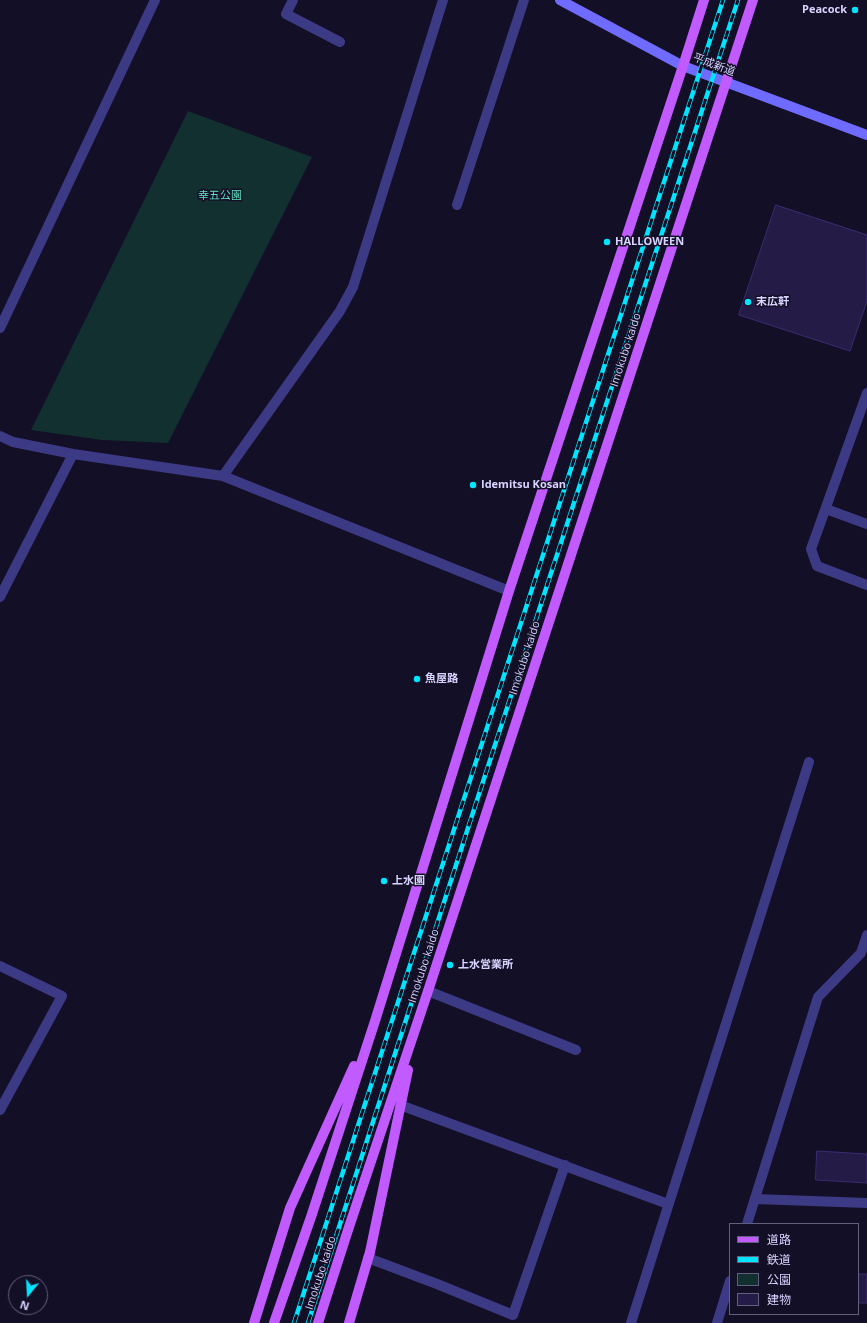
<!DOCTYPE html>
<meta charset="utf-8">
<style>
body{margin:0}
#map{position:relative;width:867px;height:1323px;overflow:hidden;background:#130f26;font-family:"Open Sans","Noto Sans JP",sans-serif}
canvas{display:block}
.legend{position:absolute;left:729px;top:1223px;width:130px;height:92px;box-sizing:border-box;background:#130f26;border:1px solid #625e7d;margin:0;padding:5px 7px;list-style:none;font-size:12px;color:#d9d4ff}
.legend li{display:flex;align-items:center;gap:8px;height:20px}
.legend b{width:20px;border:1px solid #625e7d}
.north{position:absolute;left:8px;top:1275px;width:40px;height:40px;box-sizing:border-box;background:#130f26;border:1px solid #625e7d;border-radius:50%;rotate:198deg;font-size:11px;font-weight:700;line-height:16px;text-align:center;color:#d9d4ff}
.north::after{content:'';display:block;margin:auto;width:14px;height:18px;background:#00e5ff;clip-path:polygon(50% 0,100% 100%,50% 72%,0 100%)}
</style>
<div id="map">
<canvas width="867" height="1323"></canvas>
<ul class="legend">
<li><b style="height:5px;background:#c25bff"></b>道路</li>
<li><b style="height:5px;background:#00e5ff"></b>鉄道</li>
<li><b style="height:11px;background:#12302f"></b>公園</li>
<li><b style="height:11px;background:#241b47"></b>建物</li>
</ul>
<div class="north">N</div>
</div>
<script>
const ctx = document.querySelector('canvas').getContext('2d');
ctx.lineJoin = 'round';
function fill(path, color) { ctx.fillStyle = color; ctx.fill(path, 'evenodd'); }
function stroke(path, color, width, dash) { ctx.strokeStyle = color; ctx.lineWidth = width; ctx.lineCap = dash ? 'butt' : 'round'; ctx.setLineDash(dash || []); ctx.stroke(path); }
function write(font, color, halo, rows, align = 'center') {
  ctx.font = font + ' "Open Sans","Noto Sans JP",sans-serif'; ctx.lineWidth = 3; ctx.setLineDash([]); ctx.textBaseline = 'middle'; ctx.strokeStyle = halo; ctx.fillStyle = color; for (const [text, x, y, turn = 0] of rows) {
    ctx.save(); ctx.translate(x, y); ctx.rotate((+turn || 0) * Math.PI / 180); ctx.textAlign = isNaN(turn) ? turn : align; if (halo) ctx.strokeText(text, 0, 0); ctx.fillText(text, 0, 0); ctx.restore();
  }
}
const green = new Path2D(`
 M188 111 312 157 168 443 102 440 31 430Z`);
const building = new Path2D(`
 M776 205 867 235V301L850 351 739 315Z
 M817 1151 867 1154V1183L816 1180Z
 M858 1274H867V1303H858Z`);
const lane = new Path2D(`
 M826 509 867 524
 M428 991 576 1050
 M400 1105 668 1204
 M755 1199 867 1203
 M368 1258 437 1284 513 1315 565 1165
 M631 1323 809 762`);
const street = new Path2D(`
 M293 0 286 14 340 42
 M457 205 524 0
 M0 328 155 0
 M867 393 811 549 817 566 867 585
 M0 436 13 442 73 454 223 476 509 591
 M223 476 340 311 353 287 443 0
 M0 597 73 454
 M0 966 62 996 0 1110
 M747 1224 818 997 861 953 867 935
 M717 1323 730 1281`);
const secondary = new Path2D(`
 M560 0 683 66 867 135`);
const primary = new Path2D(`
 M254 1323 290 1208 354 1066
 M274 1323 311 1217 375 1021 509 591 683 66 704 0
 M318 1323 348 1230 428 991 753 0
 M349 1323 370 1252 408 1070`);
const rail = new Path2D(`
 M294 1323 723 0
 M308 1323 479 794 738 0`);
const markers = [
 [855,10,4,"#00e5ff"],
 [607,242,4,"#00e5ff"],
 [748,302,4,"#00e5ff"],
 [473,485,4,"#00e5ff"],
 [417,679,4,"#00e5ff"],
 [384,881,4,"#00e5ff"],
 [450,965,4,"#00e5ff"]
];
const poiNames = [
 ["Peacock",847,10,"right"],
 ["HALLOWEEN",615,242],
 ["末広軒",756,302],
 ["Idemitsu Kosan",481,485],
 ["魚屋路",425,679],
 ["上水園",392,881],
 ["上水営業所",458,965]
];
const streetNames = [
 ["平成新道",714,65,21],
 ["Imokubo kaido",626,350,-72],
 ["Imokubo kaido",525,658,-72],
 ["Imokubo kaido",424,966,-72],
 ["Imokubo kaido",321,1273,-72]
];
const parkNames = [
 ["幸五公園",220,196]
];
fill(green, '#12302f');
fill(building, '#241b47');
stroke(building, '#3b2d73', 1);
stroke(lane, '#3d3a85', 10);
stroke(street, '#3d3a85', 10);
stroke(secondary, '#6f6bff', 10);
stroke(primary, '#c25bff', 10);
stroke(rail, '#00e5ff', 4.5);
stroke(rail, '#130f26', 3, [9]);
for (const [x, y, r, color] of markers) { const dot = new Path2D(); dot.arc(x, y, r, 0, 2 * Math.PI); ctx.fillStyle = color; ctx.fill(dot); stroke(dot, '#130f26', 1.5); }
write('bold 11px', '#d9d4ff', '#130f26', poiNames, 'left');
write('11px', '#d9d4ff', '#130f26', streetNames);
write('11px', '#5fe0c0', '#130f26', parkNames);
</script>
